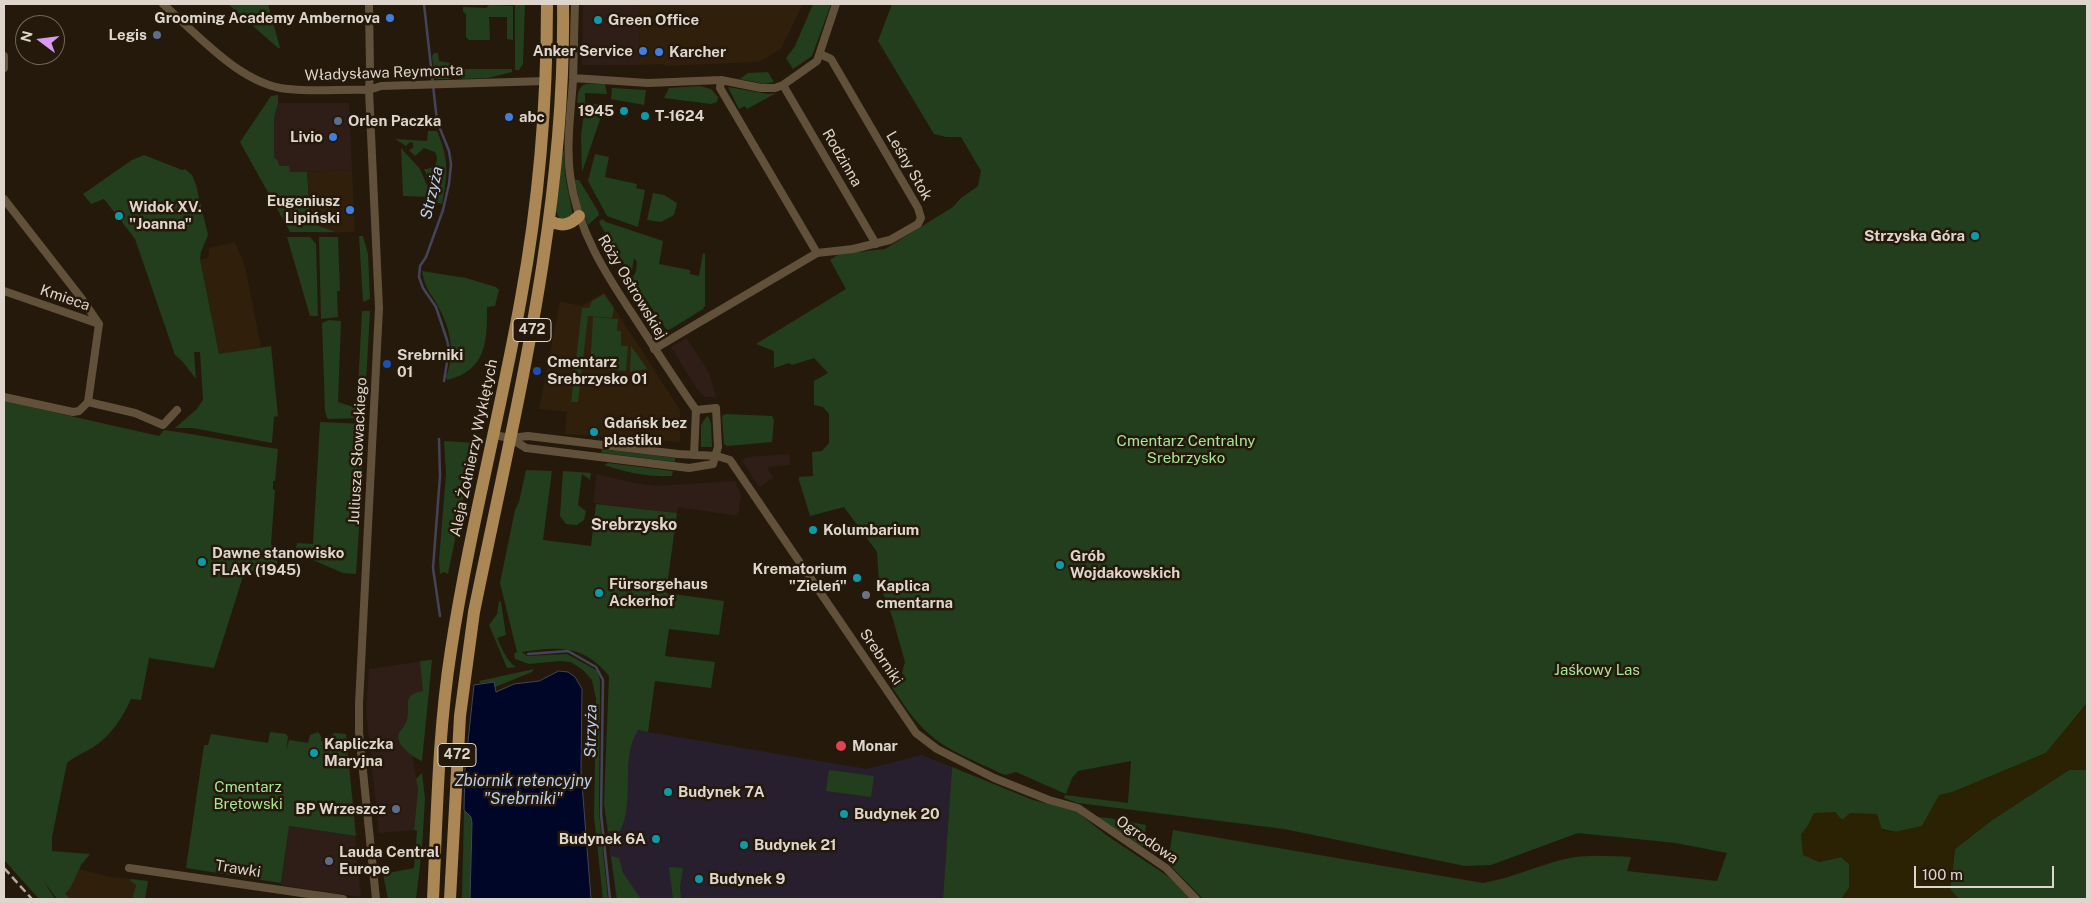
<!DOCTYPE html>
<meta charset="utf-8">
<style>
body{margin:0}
#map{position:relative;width:2091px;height:903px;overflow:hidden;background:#25190b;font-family:"Public Sans",sans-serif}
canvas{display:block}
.frame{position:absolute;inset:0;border:5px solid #ded6cd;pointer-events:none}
.north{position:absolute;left:15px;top:15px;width:50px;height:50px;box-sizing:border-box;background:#25190b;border:1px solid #6f6559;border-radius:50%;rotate:285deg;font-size:14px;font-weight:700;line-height:20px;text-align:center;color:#ded6cd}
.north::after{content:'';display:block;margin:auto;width:18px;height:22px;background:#d99af7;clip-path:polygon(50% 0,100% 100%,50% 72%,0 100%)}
.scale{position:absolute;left:1914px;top:866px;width:140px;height:22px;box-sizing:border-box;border:2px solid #ded6cd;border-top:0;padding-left:6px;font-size:15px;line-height:18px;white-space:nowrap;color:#ded6cd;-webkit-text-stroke:4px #25190b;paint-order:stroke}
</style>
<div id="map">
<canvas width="2091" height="903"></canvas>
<div class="frame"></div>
<div class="north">N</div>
<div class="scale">100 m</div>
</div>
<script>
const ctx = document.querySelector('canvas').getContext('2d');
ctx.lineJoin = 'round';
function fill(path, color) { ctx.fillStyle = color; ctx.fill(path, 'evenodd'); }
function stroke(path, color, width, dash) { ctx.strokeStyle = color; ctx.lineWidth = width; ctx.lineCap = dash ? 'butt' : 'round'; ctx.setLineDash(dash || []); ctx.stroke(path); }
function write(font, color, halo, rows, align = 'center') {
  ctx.font = font + ' "Public Sans",sans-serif'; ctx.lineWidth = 5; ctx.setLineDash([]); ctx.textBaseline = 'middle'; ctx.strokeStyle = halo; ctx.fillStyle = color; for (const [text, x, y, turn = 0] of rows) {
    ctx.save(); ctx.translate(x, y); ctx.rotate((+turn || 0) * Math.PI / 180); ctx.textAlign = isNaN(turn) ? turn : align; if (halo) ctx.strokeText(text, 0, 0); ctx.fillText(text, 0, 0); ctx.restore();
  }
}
const commercial = new Path2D(`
 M583 4H640L639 65H582Z
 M275 103H349L352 170 274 173 266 123Z
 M687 338 709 373 716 397H705L697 389 671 347Z
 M790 454V465L767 467 773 478 759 487 742 461 747 457Z
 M597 474 629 482 656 486 735 481 741 495 738 516 678 507 677 513 593 503Z
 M431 660 428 684 409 737 418 789 414 830 379 833 366 711 369 669Z
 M289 826 355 836 361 897 281 885Z`);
const built = new Path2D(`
 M640 4H803L781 49 759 62 665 66V64L639 65Z
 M352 170 355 232 319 233 312 229 307 172Z
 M235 242 245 266 261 347 219 355 200 259 208 258 209 248Z
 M604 292 680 410V442L565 434 567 412 539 409 560 301 581 306Z
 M79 869 111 877 131 879 130 881 136 885 132 899H71L65 894 71 887Z`);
const medical = new Path2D(`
 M607 725 867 769 921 755 952 767 943 899H616L604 804Z`);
const green = new Path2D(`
 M228 4H268L280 48H278Z
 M515 4H525L523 64 519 70H515Z
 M813 4H831L812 56 793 69 786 58 795 46Z
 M892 4H2087V703L2046 753 1953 792 1940 795 1922 826 1896 832 1814 813 1809 824 1801 835 1819 862 1841 857 1849 864V888L1841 899H1203L1168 863 1173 830 1483 883C1511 878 1537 866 1565 859 1586 854 1609 856 1631 857L1627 871 1717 881 1727 853 1676 843 1578 833 1491 865 1465 866 1284 829 1078 803 1064 798 1065 795 1128 803 1131 761 1078 771 1072 778 1066 794 1016 772 1006 775 1000 773C976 761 947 751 928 733 913 720 903 703 892 687L899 677 902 679 905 677 902 673 905 662 892 616 879 583 877 552 844 507 810 516 799 480V477L813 476 812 452 822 451 829 443V414L823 407 814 405V381L828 373 814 358 792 365 789 363 774 368V351L756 344 846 289 830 260 839 254 885 249 953 207 961 198 978 186 981 171 961 137H946L934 134 878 41Z
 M489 5 513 6V40L507 39V17H489L490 40H469L466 37V14L463 12V7L486 8Z
 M434 53H438L439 61 451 63 449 79H435L432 56Z
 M462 69H512V72L488 78 462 79Z
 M768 72 774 82 764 84 740 79 748 73Z
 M586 84H605L607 94 585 93V103L605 105 582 172 581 136 585 104 577 103C578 95 577 87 586 84Z
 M700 86 711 89 718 97 717 102 711 104 664 98 669 88Z
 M728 87 768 94 776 93 747 109 745 106 739 109Z
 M612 88 646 90 644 105 611 99Z
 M278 95V103L274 117V157L278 161 279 166H289L290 172H307L310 216 313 224 336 232H290L240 142 271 96Z
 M428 131H437C449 159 448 174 442 204L438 203 432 187 439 186 440 180 434 178 430 182 424 169C435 169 440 162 435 152L424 148 415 156 409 150 413 148V143L410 142 406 146 395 139 427 141Z
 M401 148 420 169 432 197 403 196Z
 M562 151H564L565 175 572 211V215L565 220 559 218 556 211Z
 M595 154 609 157 605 177 637 184 636 188 645 190 638 227 607 216 588 181Z
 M144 155 182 170 185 169 192 175 196 185 208 235 201 252 200 259 219 354 271 346 278 416 274 417 272 443 193 428H175L197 409 203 400 200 352H194L196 379 182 361 175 355 135 239 104 199 91 204 83 194 132 160Z
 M575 180H579L598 211 599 215 588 225 580 205Z
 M653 193 664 195 677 203 674 215 661 222 647 220Z
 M602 219 606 222 663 241 659 264 690 270V274L699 276 703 253 705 254V306L703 309 669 330 666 329 632 279 636 271 637 262 634 258 632 270 629 271 601 226 599 222Z
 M359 236H363L368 254 370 299 363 302Z
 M287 237H310L316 244 318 316H310Z
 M319 237H338L340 291H337L338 317 321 319Z
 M422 271 466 278 496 287 499 290 495 306 487 307C487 341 487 370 447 380L446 377C457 349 449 324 434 299 427 289 424 283 422 271Z
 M604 294 614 308 612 318 588 316 578 402H571L582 308H589L592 301Z
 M362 311H370L364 418 329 419 327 418 325 411 322 323 329 320 341 321 338 402 357 408Z
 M593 317 618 319 617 331H621V346H628L626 371 590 368Z
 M631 346 646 367 647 369 630 372Z
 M4 401 159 436 164 430C202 435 239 443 278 449L275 481H273V490H275L271 545 278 546 277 566 297 569V575L245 570 214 668 149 658 141 700 131 699C123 717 110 737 92 748 84 753 75 756 67 763L52 837V851L90 854 81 865 71 887 65 894 71 899H57L43 880 55 899H39L4 860Z
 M726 414 772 416 774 420 772 442 727 446 724 444 722 418 723 415Z
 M707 416 709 418 711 424 712 447H701V425Z
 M320 422 364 424 361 485 357 486 356 495 361 497 356 574 343 573 299 554 296 549 297 543 313 544Z
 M444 441 476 443 477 446 464 495 448 574 444 572 440 574 439 560 446 474Z
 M602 449 675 458V462L603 453 601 452Z
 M608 463 673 471 672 476C648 477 628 473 604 465Z
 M526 470 552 471 543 540 591 546 596 504 677 513 666 593 724 601 719 635 669 629 665 656 715 662 711 688 655 681 648 732 638 730C619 760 636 800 620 831H608L604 804 609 676C585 645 557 646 522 652L527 656 567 654 598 671 600 681 599 813 608 899H603L594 817 596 699 592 680 583 670 571 662 559 661 529 664 515 659 514 654 517 652 500 583 515 510 519 502Z
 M563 471 591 473 590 480 582 474 578 505 586 511 584 520 577 525 566 524 560 516Z
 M499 601 501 602 506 635 497 638C502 648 506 661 516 667L507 668 489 625 497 614Z
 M431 660H432L422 761C414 758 394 744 399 733 401 729 406 725 407 720 411 705 401 695 423 691L420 661Z
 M534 669 532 672 495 687 493 682 480 683 479 681Z
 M270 732 286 734 288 737 286 751 289 740 308 743 310 735 318 732 321 736V741L330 743 331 737 334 733 346 734 356 836 289 826 281 883 186 868 204 745H208L211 734 268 743Z
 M952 767 1033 800 1076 811 1106 835 1169 877 1193 899H943Z
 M829 770 874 776 871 797 826 791Z
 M2069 770H2087V899H1959L1950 890 1955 849 1992 820Z
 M422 773 425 798 422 849 416 899H388L383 874 414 868 417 831 414 830 418 789 416 779Z
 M464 810 471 817 472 823 470 899H462Z
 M1097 817 1109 818 1146 825 1143 847Z
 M611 856 619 858 623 873 641 899H617Z
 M669 867 683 868 680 887 681 899H673Z
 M131 879 148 881 145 899H132L136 885 130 881Z`);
const sand = new Path2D(`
 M2087 703V770H2069L1992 820 1955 849 1950 889 1959 899H1841L1849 888V864L1841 857 1819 862 1803 855 1801 835 1809 824 1814 813 1835 812 1842 820 1850 813 1877 814 1882 830 1896 832 1922 826 1939 795 1953 792 2046 753Z`);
const water = new Path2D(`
 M559 671 568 672 575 677 582 689 581 771 591 899H470L472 823 471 817 464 810 465 770 474 685 494 682 496 692 514 684 539 681Z`);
const stream = new Path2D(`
 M424 4 437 121 449 151 451 164 449 184 443 210 426 257 420 266 419 277 423 288 436 307 447 340 449 350 444 381
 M439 439 440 476 433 568 440 616
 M528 654 568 651 596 667 603 680 601 814 610 899`);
const minor = new Path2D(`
 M163 4C197 34 241 85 288 89 315 92 342 89 369 90L381 86 545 81
 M369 4 370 71 369 90 379 308 359 704V732L376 899
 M575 4C574 29 574 54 573 80 571 111 566 143 570 175 577 230 605 273 635 318 655 349 675 380 696 410
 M4 56V68
 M573 78 648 83 721 80 761 88H775L783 85 817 61 836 4
 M721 80 720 88 817 253
 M783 85 876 244
 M4 199 82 299 99 324
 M4 291 99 324 88 402
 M654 349 817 253 853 249 890 240 918 224 921 218 918 208 831 59 820 54
 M4 397 73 412 79 411 88 402 135 413 163 425 177 410
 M494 435 510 438 528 436 678 454 717 456 730 460 916 733 937 749 994 778 1049 800 1078 808 1166 868 1196 899
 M510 438 526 448 689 468 713 464 718 447 716 408 696 410
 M694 455 696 410
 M129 868 343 899`);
const primary = new Path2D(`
 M550 221C562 227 570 225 579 216
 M433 899C437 816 438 732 451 650 469 532 500 416 521 298 539 201 547 102 547 4
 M450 899 460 716 474 612C515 411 566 211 563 4`);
const rail = new Path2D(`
 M4 868 32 899`);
const markers = [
 [390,18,5,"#3f7fe0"],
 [598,20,5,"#0f9aa8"],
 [157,35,5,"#5c6f8a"],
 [643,51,5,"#3f7fe0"],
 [659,52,5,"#3f7fe0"],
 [624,111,5,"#0f9aa8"],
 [645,116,5,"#0f9aa8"],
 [509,117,5,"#3f7fe0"],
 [338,121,5,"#5c6f8a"],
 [333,137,5,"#3f7fe0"],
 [350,210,5,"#3f7fe0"],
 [119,216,5,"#0f9aa8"],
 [1975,236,5,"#0f9aa8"],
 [387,364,5,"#1a4fb4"],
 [537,371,5,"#1a4fb4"],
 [594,432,5,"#0f9aa8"],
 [813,530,5,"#0f9aa8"],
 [202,562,5,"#0f9aa8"],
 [1060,565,5,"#0f9aa8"],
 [857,578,5,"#0f9aa8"],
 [599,593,5,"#0f9aa8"],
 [866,595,5,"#6b7280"],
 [841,746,6,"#e0444e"],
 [314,753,5,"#0f9aa8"],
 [668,792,5,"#0f9aa8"],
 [396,809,5,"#5c6f8a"],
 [844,814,5,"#0f9aa8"],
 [656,839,5,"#0f9aa8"],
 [744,845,5,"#0f9aa8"],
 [329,861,5,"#5c6f8a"],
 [699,879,5,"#0f9aa8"]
];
const shields = [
 [532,330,38],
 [457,755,38]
];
const shieldNames = [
 ["472",532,330],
 ["472",457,755]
];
const poiNames = [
 ["Grooming Academy Ambernova",380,18,"right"],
 ["Green Office",608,20],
 ["Legis",147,35,"right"],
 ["Anker Service",633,51,"right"],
 ["Karcher",669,52],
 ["1945",614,111,"right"],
 ["T-1624",655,116],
 ["abc",519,117],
 ["Orlen Paczka",348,121],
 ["Livio",323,137,"right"],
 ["Eugeniusz",340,201,"right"],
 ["Lipiński",340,218,"right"],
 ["Widok XV.",129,207],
 ["\"Joanna\"",129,224],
 ["Strzyska Góra",1965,236,"right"],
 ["Srebrniki",397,355],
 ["01",397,372],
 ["Cmentarz",547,362],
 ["Srebrzysko 01",547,379],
 ["Gdańsk bez",604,423],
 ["plastiku",604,440],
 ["Kolumbarium",823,530],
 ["Dawne stanowisko",212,553],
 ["FLAK (1945)",212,570],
 ["Grób",1070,556],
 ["Wojdakowskich",1070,573],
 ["Krematorium",847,569,"right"],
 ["\"Zieleń\"",847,586,"right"],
 ["Fürsorgehaus",609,584],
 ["Ackerhof",609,601],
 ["Kaplica",876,586],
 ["cmentarna",876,603],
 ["Kapliczka",324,744],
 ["Maryjna",324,761],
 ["Monar",852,746],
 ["Budynek 7A",678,792],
 ["BP Wrzeszcz",386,809,"right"],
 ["Budynek 20",854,814],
 ["Budynek 6A",646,839,"right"],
 ["Budynek 21",754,845],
 ["Lauda Central",339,852],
 ["Europe",339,869],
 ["Budynek 9",709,879]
];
const streetNames = [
 ["Władysława Reymonta",384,73,-2],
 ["Rodzinna",842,158,60],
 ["Leśny Stok",909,166,60],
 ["Róży Ostrowskiej",632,287,59],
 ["Kmieca",65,298,19],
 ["Aleja Żołnierzy Wyklętych",474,448,-78],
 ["Juliusza Słowackiego",358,451,-87],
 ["Srebrniki",881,657,56],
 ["Ogrodowa",1147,840,35],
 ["Trawki",238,869,9]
];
const parkNames = [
 ["Cmentarz Centralny",1186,441],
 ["Srebrzysko",1186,458],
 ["Jaśkowy Las",1597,670],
 ["Cmentarz",248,787],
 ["Brętowski",248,804]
];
const waterNames = [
 ["Strzyża",432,193,-77],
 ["Strzyża",591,731,-89],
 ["Zbiornik retencyjny",523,781],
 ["\"Srebrniki\"",523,799]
];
const neighbourhoodNames = [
 ["Srebrzysko",634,525]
];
fill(commercial, '#2f1e18');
fill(built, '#2f1f0b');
fill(medical, '#271f2e');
fill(green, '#233e1c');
fill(sand, '#2a2202');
fill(water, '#000628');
stroke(water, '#43445a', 1);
stroke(stream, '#43445a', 2.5);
stroke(minor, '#62513a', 8);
stroke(primary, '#aa8754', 12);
stroke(rail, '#b2a99f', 2.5, [8, 4]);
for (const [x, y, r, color] of markers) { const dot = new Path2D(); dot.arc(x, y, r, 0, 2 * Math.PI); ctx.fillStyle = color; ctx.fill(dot); stroke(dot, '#25190b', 2); }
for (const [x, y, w] of shields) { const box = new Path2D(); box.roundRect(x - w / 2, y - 11.5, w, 23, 4); ctx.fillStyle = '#25190b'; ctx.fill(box); stroke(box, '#ded6cd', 1); }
write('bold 14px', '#ded6cd', null, shieldNames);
write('bold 15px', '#ded6cd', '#25190b', poiNames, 'left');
write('15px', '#ded6cd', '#25190b', streetNames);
write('15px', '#a6e595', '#25190b', parkNames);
write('italic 16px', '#bad0ef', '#25190b', waterNames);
write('bold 16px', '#ded6cd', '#25190b', neighbourhoodNames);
</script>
